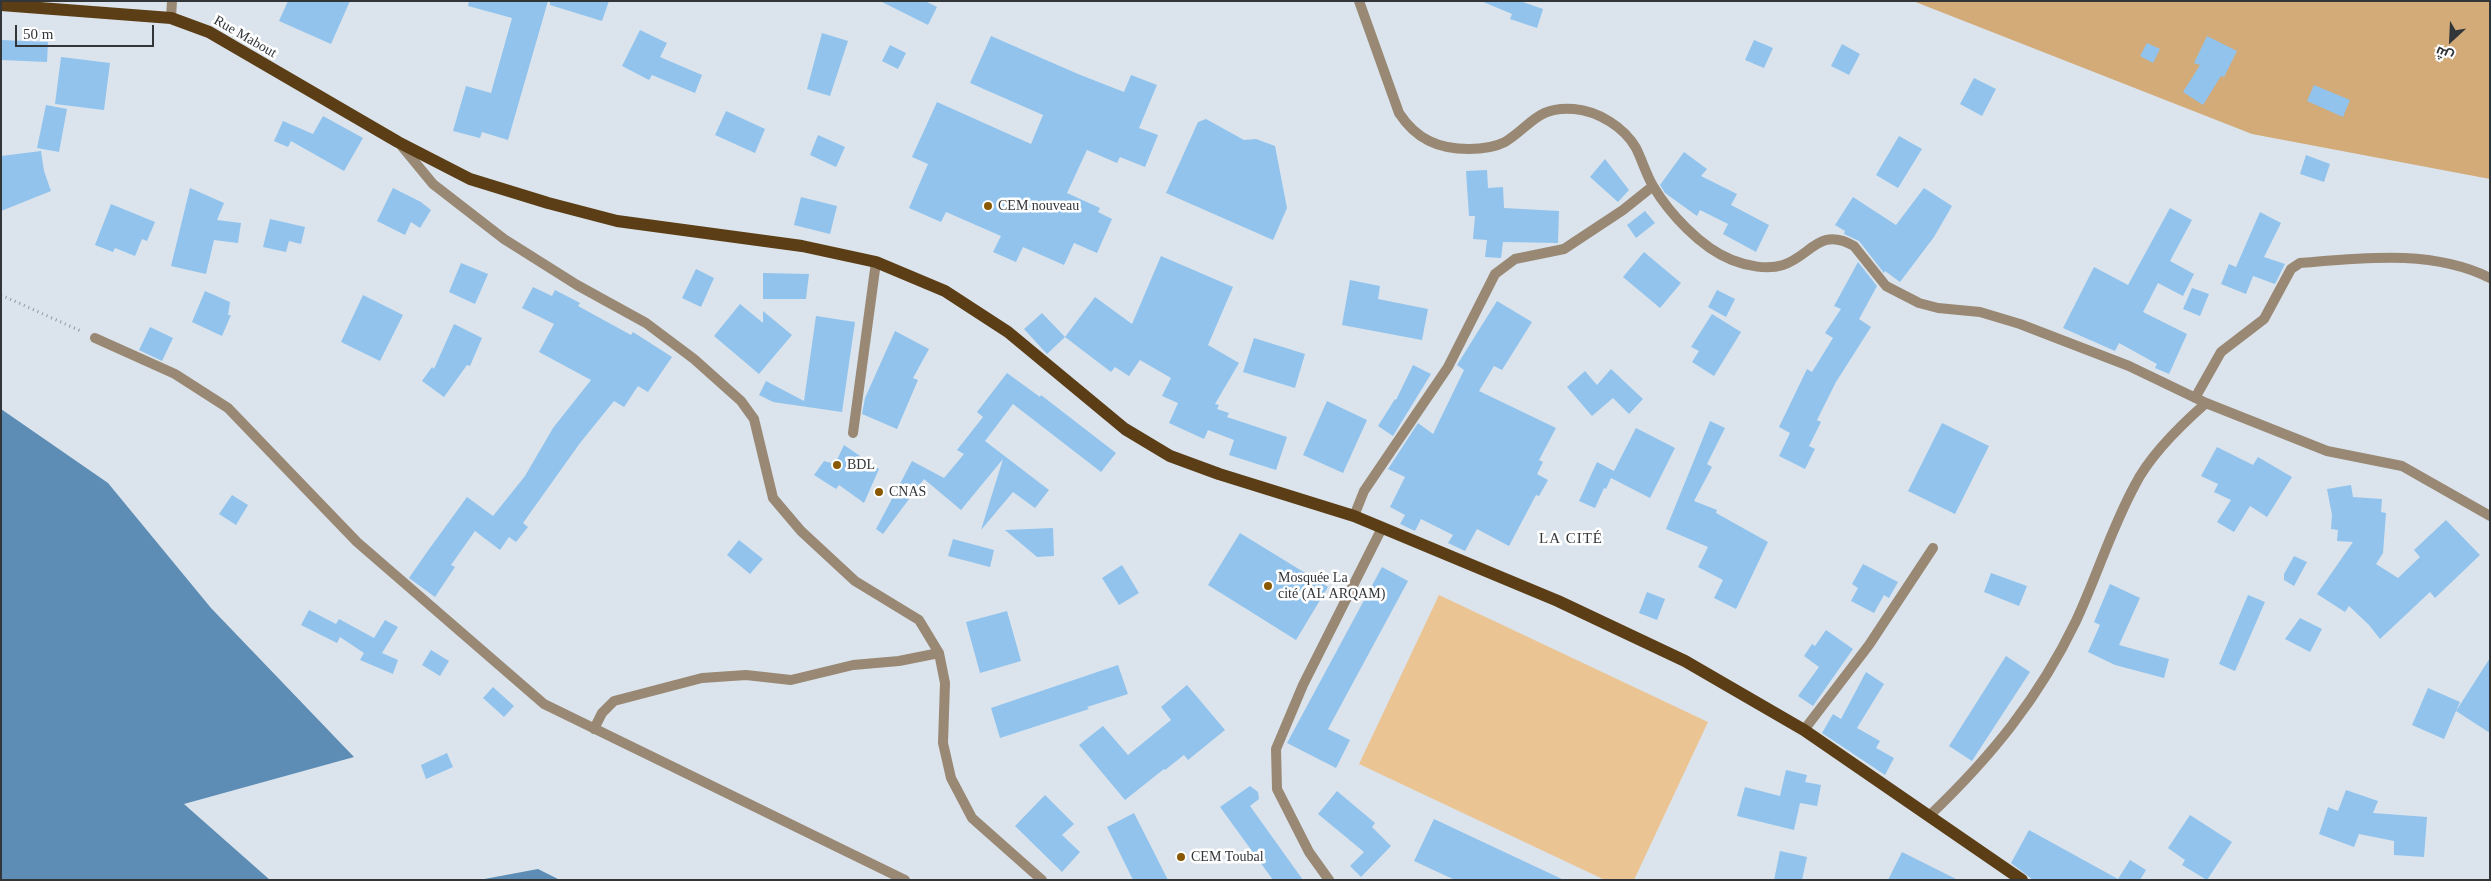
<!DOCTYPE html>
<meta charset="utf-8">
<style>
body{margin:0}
#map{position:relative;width:2491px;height:881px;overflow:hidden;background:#dbe4ec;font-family:"Times New Roman",Cairo,serif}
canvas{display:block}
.frame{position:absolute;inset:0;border:2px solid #323639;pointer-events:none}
.north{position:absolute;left:2426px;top:15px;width:50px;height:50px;-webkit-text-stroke:4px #fff;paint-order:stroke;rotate:205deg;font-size:14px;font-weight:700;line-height:20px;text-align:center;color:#323639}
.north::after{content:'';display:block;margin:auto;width:18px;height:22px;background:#323639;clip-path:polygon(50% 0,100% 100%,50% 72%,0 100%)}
.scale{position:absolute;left:15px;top:25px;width:139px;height:22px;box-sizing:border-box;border:2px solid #323639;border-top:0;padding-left:6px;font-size:15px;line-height:18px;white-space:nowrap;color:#323639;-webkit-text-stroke:4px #fff;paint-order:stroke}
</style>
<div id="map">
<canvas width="2491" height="881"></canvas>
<div class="frame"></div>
<div class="north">ش</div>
<div class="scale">50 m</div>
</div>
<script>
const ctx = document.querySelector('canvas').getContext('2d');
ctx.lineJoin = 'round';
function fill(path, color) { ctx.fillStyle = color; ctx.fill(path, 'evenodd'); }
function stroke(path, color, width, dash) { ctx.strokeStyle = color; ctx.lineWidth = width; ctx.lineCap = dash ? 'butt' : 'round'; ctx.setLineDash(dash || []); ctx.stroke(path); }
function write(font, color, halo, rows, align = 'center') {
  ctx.font = font + ' "Times New Roman",serif'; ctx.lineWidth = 5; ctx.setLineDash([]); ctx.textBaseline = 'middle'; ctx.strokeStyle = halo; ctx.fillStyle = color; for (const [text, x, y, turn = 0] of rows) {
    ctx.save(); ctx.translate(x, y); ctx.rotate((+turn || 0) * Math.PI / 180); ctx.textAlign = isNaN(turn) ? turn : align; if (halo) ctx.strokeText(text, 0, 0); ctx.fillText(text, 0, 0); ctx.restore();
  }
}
const green = new Path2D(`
 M1439 595 1708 722 1634 880H1605L1359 764Z`);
const forest = new Path2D(`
 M1913 1H2490V179L2252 134Z`);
const water = new Path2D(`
 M1 409 108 483 211 608 354 757 184 804 270 880H1Z
 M538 869 560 880H479Z`);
const building = new Path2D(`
 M288 1H350L331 44 279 21Z
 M469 1H548L508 140 482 132 480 138 453 131 466 86 491 93 512 18 468 6Z
 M550 1H609L602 21 550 5Z
 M880 1H925L937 7 928 25Z
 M1481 1H1520L1543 9 1537 28 1510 19 1512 14Z
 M640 30 667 43 660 57 702 75 695 93 652 75 649 80 622 66Z
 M822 33 848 41 830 96 807 89Z
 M991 36 1078 74 1124 92 1131 75 1157 85 1139 128 1158 135 1145 167 1120 157 1117 163 1087 150 1067 193 1100 208 1098 212 1112 219 1097 253 1074 243 1064 265 1023 247 1016 262 993 252 1001 236 946 212 941 222 909 208 928 164 912 157 937 102 1031 144 1043 115 970 83Z
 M2207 36 2237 51 2224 77 2221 76 2203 105 2183 92 2200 65 2194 63Z
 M1 40 48 42 47 62 1 60Z
 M1754 40 1773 48 1764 68 1745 60Z
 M2147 43 2160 49 2153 63 2140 56Z
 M1842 44 1860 54 1849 75 1831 66Z
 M890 45 906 53 898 69 882 61Z
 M61 57 110 63 104 110 55 104Z
 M1974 78 1996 89 1982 116 1960 104Z
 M2314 85 2350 100 2343 117 2307 101Z
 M46 105 67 109 59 152 37 148Z
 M726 111 765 129 755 153 715 135Z
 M323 116 363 138 344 171 291 141 288 147 274 141 283 121 313 134Z
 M1206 119 1244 140 1256 139 1275 146 1287 208 1273 240 1166 193 1198 122Z
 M818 135 845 147 836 167 810 155Z
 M1899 136 1922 149 1898 188 1876 175Z
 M41 151 44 171 51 191 1 211V156Z
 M1684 152 1707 169 1701 176 1737 194 1731 205 1769 225 1756 252 1723 234 1728 224 1700 210 1697 216 1665 193 1660 185Z
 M2306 155 2330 164 2324 182 2300 174Z
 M1605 159 1629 190 1618 202 1590 177Z
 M1487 170 1488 188 1503 187 1504 208 1559 211 1558 243 1503 242 1501 258 1485 257 1487 240 1473 239 1475 216H1469L1466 171Z
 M190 188 224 203 217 220 241 223 238 243 214 240 206 274 171 266Z
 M393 188 421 202 431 210 420 228 411 222 405 235 377 221Z
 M1924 188 1952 206 1934 237 1900 282 1885 271 1884 273 1859 241 1844 234 1845 231 1835 225 1853 197 1896 225Z
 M801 197 837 206 830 234 794 225Z
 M111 204 155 222 147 241 142 239 135 256 115 248 113 252 95 245Z
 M2170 208 2192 220 2170 261 2194 274 2183 296 2158 283 2143 312 2187 334 2169 374 2155 368 2157 364 2119 343 2115 351 2063 328 2094 267 2128 285Z
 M1645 211 1655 223 1636 238 1627 225Z
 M2260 212 2281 223 2264 257 2285 264 2275 284 2253 276 2246 294 2221 284 2229 264 2236 267Z
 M270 219 305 227 301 244 289 241 286 252 263 247Z
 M1644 252 1681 283 1660 308 1623 277Z
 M1161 256 1233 287 1208 345 1239 363 1215 404 1219 405 1217 409 1229 413 1227 417 1287 437 1276 470 1229 455 1234 440 1208 430 1204 439 1169 423 1178 403 1162 396 1171 378 1140 360 1129 376 1115 367 1111 372 1065 337 1095 297 1132 324Z
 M1858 262 1877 286 1859 319 1871 327 1836 382 1817 420 1821 422 1809 446 1815 449 1805 469 1779 456 1790 433 1779 427 1807 369 1812 372 1833 338 1825 333 1841 309 1834 306Z
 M461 263 488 274 475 304 449 292Z
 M696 269 714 278 701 307 682 298Z
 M763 273 809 274 806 299H763Z
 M1350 280 1380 286 1378 299 1428 309 1422 340 1342 325Z
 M533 287 552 296 555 290 580 303 578 306 631 335 633 332 672 357 648 392 638 386 624 407 614 401 580 443 523 523 528 527 516 542 509 537 500 550 475 531 451 565 455 567 435 597 409 578 427 552 467 497 493 516 525 476 553 428 591 380 539 352 554 324 522 308Z
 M2192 288 2209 294 2200 316 2183 309Z
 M1717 290 1735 299 1726 317 1708 307Z
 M205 291 230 302 228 315H231L222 336 192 322Z
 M363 295 403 315 380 361 341 342Z
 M1497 301 1532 322 1502 370 1494 366 1479 391 1556 428 1539 460 1543 462 1537 474 1548 480 1539 496 1536 495 1509 546 1477 529 1465 551 1448 543 1453 535 1421 519 1415 531 1400 524 1405 515 1390 507 1405 477 1388 469 1418 423 1433 434 1464 370 1457 365Z
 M740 304 763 323V311L792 335 759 374 714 336Z
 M1042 313 1065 337 1047 354 1024 329Z
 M1712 314 1741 332 1714 376 1692 362 1699 351 1691 347Z
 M816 316 855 322 842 412 773 402 759 395 766 381 804 401Z
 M454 324 482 338 470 366 467 365 444 397 422 381 432 367 434 369Z
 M150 327 173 338 162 361 139 350Z
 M895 331 929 349 913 378 918 380 897 429 862 414 865 398Z
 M1254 338 1305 354 1295 388 1243 372Z
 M1413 365 1431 374 1393 436 1378 426 1395 399 1396 400Z
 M1611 369 1643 399 1629 414 1613 398 1592 416 1567 387 1585 371 1597 385Z
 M1007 373 1040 397 1041 395 1116 453 1101 472 1013 404 985 441 1049 490 1035 508 1013 492 981 530 1003 459 961 510 924 479 883 534 876 529 912 461 944 478 964 454 957 450 983 417 977 412Z
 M1327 401 1367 420 1343 473 1303 455Z
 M1710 421 1725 428 1707 464 1712 467 1694 501 1717 510 1716 513 1768 542 1736 609 1714 598 1723 580 1698 567 1708 547 1666 529Z
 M1942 423 1989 446 1955 514 1908 491Z
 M1636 428 1675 448 1650 498 1611 478 1606 489 1604 488 1595 508 1579 501 1597 462 1614 471Z
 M844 445 879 469 864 503 839 485 836 489 814 475 824 461 835 464Z
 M2217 447 2253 465 2258 457 2292 477 2267 517 2250 506 2234 532 2217 522 2231 500 2214 492 2218 484 2201 476Z
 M2351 485 2353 497 2382 499 2381 512 2386 513 2383 553 2376 564 2398 578 2420 557 2414 550 2446 520 2480 555 2435 598 2430 592 2380 639 2369 625 2349 606 2345 612 2317 594 2353 542 2337 541 2338 530 2331 529 2332 515 2327 489Z
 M232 495 248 505 236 525 219 514Z
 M1053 528 1054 556 1037 557 1005 530Z
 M1240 533 1328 587 1296 640 1208 585Z
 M953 539 994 550 990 567 948 556Z
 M739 540 763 559 750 574 727 555Z
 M2294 556 2307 562 2294 586 2284 580V574Z
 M1863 564 1898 582 1889 598 1884 595 1874 613 1851 601 1858 588 1852 584Z
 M1122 565 1139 593 1119 605 1102 578Z
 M1382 567 1408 581 1328 729 1350 740 1336 768 1287 743Z
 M1991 573 2027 586 2019 606 1984 592Z
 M2110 584 2140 598 2119 645 2169 659 2164 678 2115 665 2088 652 2100 625 2094 622Z
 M1647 592 1665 599 1657 620 1639 613Z
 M2248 595 2265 602 2235 671 2219 664Z
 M309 610 336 624 339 619 374 638 385 620 398 627 382 653 398 660 393 674 360 660 364 653 340 637 337 643 301 625Z
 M1007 611 1021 661 980 673 966 622Z
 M2300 618 2322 629 2310 652 2285 639Z
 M1826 630 1853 649 1813 706 1798 696 1819 667 1804 656 1812 644 1815 646Z
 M431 650 449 661 440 676 422 665Z
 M2006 656 2030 672 1972 761 1949 746Z
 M2490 658V733L2456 711 2444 739 2412 725 2428 688 2460 702 2456 711Z
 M1118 665 1128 694 1087 707 1089 709 1000 738 991 708Z
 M1866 672 1884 684 1857 728 1880 741 1876 748 1894 758 1885 775 1822 733 1833 714 1841 719Z
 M1187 685 1225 730 1188 760 1184 755 1165 770 1164 769 1125 800 1079 745 1103 726 1128 755 1171 720 1161 707Z
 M493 687 514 706 504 717 483 698Z
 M447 753 453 767 426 779 421 765Z
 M1786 770 1807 775 1805 782 1821 785 1817 806 1800 803 1794 830 1737 816 1745 787 1780 796Z
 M1250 786 1258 792 1259 799 1250 806 1303 880H1273L1220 807Z
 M2346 790 2378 801 2373 813 2427 817 2424 857 2394 855V841L2359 834 2354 847 2319 834 2328 807 2338 811Z
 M1337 791 1375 823 1372 827 1391 846 1361 877 1350 866 1364 852 1318 814Z
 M1045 795 1074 824 1062 835 1080 852 1062 872 1015 826Z
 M1134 813 1168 880H1133L1107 827Z
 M2190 815 2232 842 2207 880 2182 865 2185 860 2168 848Z
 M1434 819 1564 880H1455L1414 861Z
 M2029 830 2118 879 2130 860 2146 870 2140 880H2033L2011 863Z
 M1780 851 1807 857 1802 880H1774Z
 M1902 852 1958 880H1888Z`);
const path = new Path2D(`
 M1 295 83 332`);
const street = new Path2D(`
 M1359 1 1399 113C1416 139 1438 149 1469 149 1481 149 1493 148 1505 142 1531 126 1537 106 1574 109 1598 111 1624 127 1636 148 1642 160 1646 174 1653 186 1669 213 1701 248 1732 260 1747 266 1767 270 1783 265 1811 256 1819 226 1854 246L1886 286 1919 303 1938 308 1980 312 2020 324 2129 366 2206 403 2327 451 2402 466 2490 516
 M171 18 172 1
 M400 144 433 184 504 239 577 285 646 323 694 359 741 401 754 419 773 498 801 531 855 581 919 620 939 653 945 683 943 743 951 778 972 818 1042 880
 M95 338 175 374 228 408 357 542 544 704 905 880
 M2195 398 2221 352 2264 319 2291 269 2300 263C2362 258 2432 249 2490 278
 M853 433 876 262
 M1354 516 1364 491 1448 367 1495 274 1515 259 1564 249 1623 210 1653 186
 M594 729 602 713 614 701 702 678 746 675 791 680 853 665 899 661 939 653
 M1804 730 1869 645 1933 548
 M1929 816C1991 757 2039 698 2076 621 2097 576 2111 529 2135 485 2150 455 2181 425 2206 403
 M1329 880 1309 852 1277 789 1276 749 1303 685 1382 528`);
const primary = new Path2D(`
 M1 5 171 18 209 32 398 142 470 179 548 203 617 221 802 246 876 262 945 291 1008 332 1125 429 1170 456 1219 474 1354 516 1558 601 1685 661 1804 730 2022 880`);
const markers = [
 [988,206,5,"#895800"],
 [837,465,5,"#895800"],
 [879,492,5,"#895800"],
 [1268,586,5,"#895800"],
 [1181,857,5,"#895800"]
];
const streetNames = [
 ["Rue Mabout",245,37,30]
];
const poiNames = [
 ["CEM nouveau",998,206],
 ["BDL",847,465],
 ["CNAS",889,492],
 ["Mosquée La",1278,578],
 ["cité (AL ARQAM)",1278,594],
 ["CEM Toubal",1191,857]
];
const neighbourhoodNames = [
 ["LA CITÉ",1571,539]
];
fill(green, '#ebc494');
fill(forest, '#d2ab79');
fill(water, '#5d8db5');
fill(building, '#91c3ed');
stroke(path, '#90979d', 3, [1, 4]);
stroke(street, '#998874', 10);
stroke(primary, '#5b3e16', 12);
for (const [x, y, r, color] of markers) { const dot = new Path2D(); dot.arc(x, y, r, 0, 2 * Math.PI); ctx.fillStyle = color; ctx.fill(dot); stroke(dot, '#fff', 2); }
write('14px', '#323639', '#fff', streetNames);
write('14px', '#323639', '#fff', poiNames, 'left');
ctx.letterSpacing = '1px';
write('15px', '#323639', '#fff', neighbourhoodNames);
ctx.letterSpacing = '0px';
</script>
